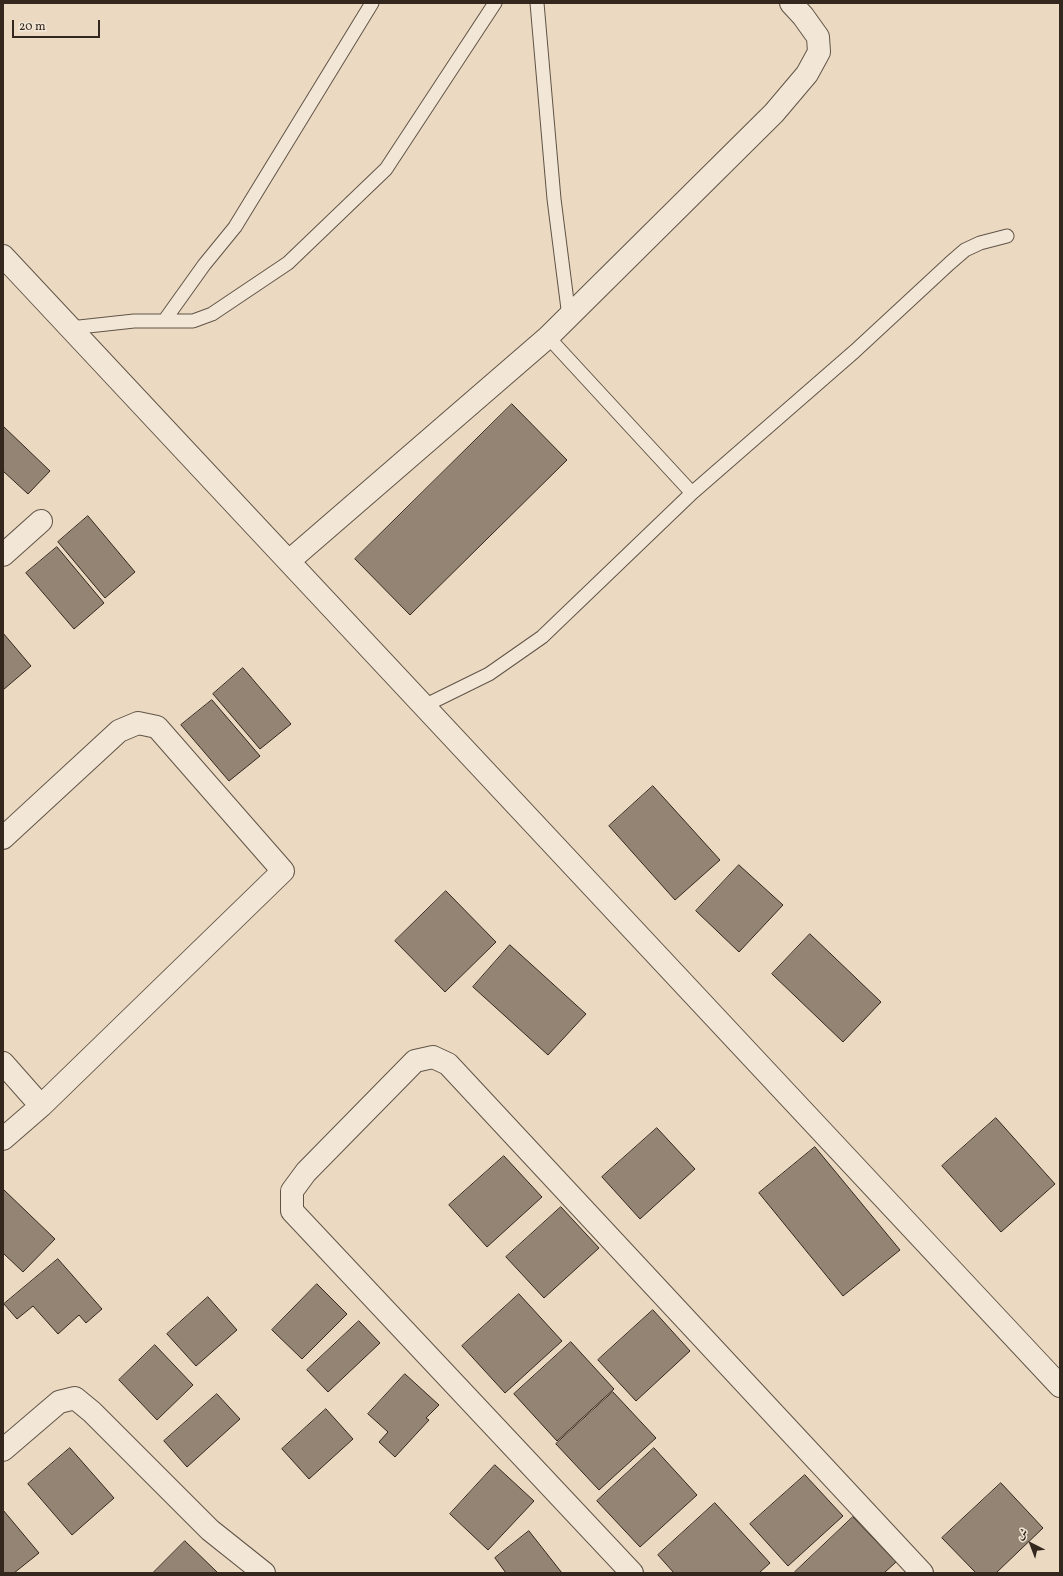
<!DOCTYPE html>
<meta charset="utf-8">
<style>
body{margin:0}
#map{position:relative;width:1063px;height:1576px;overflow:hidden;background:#ebdac1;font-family:Vollkorn,Amiri,serif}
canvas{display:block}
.frame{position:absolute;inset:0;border:4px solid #33271e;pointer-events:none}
.north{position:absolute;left:1011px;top:1524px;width:40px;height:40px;-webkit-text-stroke:3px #f2e7d7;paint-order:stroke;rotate:318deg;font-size:11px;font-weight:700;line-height:16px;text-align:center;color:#33271e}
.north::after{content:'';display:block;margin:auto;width:14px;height:18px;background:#33271e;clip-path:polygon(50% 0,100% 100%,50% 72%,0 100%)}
.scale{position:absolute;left:12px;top:20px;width:88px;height:18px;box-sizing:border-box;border:2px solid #33271e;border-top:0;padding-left:5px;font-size:12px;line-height:14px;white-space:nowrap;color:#33271e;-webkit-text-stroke:3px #f2e7d7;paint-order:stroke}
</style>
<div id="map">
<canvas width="1063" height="1576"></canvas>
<div class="frame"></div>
<div class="north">ش</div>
<div class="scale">20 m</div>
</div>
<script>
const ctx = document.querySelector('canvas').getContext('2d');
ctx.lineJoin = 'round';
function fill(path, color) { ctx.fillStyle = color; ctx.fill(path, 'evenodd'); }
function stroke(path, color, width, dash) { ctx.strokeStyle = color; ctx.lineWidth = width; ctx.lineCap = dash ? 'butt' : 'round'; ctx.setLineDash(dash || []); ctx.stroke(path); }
const building = new Path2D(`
 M512 404 567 460 410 615 355 559Z
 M3 426 50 471 28 494 3 471Z
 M88 516 135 572 105 598 58 542Z
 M57 547 104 603 74 629 26 573Z
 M3 633 31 666 3 690Z
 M243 668 291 724 260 749 213 694Z
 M212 700 260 756 229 781 181 725Z
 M653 786 720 860 675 900 609 826Z
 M739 865 783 905 739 952 696 911Z
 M446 891 496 942 445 992 395 941Z
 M810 934 881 1002 843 1042 772 974Z
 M510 945 586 1014 548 1055 473 987Z
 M996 1118 1055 1184 1001 1232 942 1166Z
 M657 1128 695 1169 640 1219 602 1177Z
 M815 1147 900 1250 843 1296 759 1193Z
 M504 1156 542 1197 487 1247 449 1205Z
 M3 1189 55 1239 23 1272 3 1253Z
 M561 1207 599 1248 544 1298 506 1257Z
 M58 1259 102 1309 86 1323 79 1315 58 1334 33 1306 17 1319 4 1304Z
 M317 1284 347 1314 302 1359 272 1330Z
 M519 1294 562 1341 505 1393 462 1346Z
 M208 1297 237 1330 196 1366 167 1334Z
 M653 1310 690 1351 636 1401 598 1360Z
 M359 1321 380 1343 328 1392 307 1370Z
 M571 1342 614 1389 557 1441 514 1394Z
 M155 1345 193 1385 157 1420 119 1380Z
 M405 1374 439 1405 426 1418 429 1420 395 1457 379 1442 388 1432 368 1414Z
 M613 1392 656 1438 599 1490 556 1444Z
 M217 1394 240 1419 187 1467 164 1441Z
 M326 1409 353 1439 309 1479 282 1449Z
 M70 1448 114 1498 72 1535 28 1484Z
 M654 1448 697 1495 640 1547 597 1501Z
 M495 1465 534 1501 488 1550 450 1514Z
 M805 1475 843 1516 788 1566 750 1524Z
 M1001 1483 1043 1528 996 1573H976L942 1538Z
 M715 1503 770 1563 759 1573H674L658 1555Z
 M3 1510 39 1553 14 1573H3Z
 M853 1517 896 1562 884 1573H796L795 1572Z
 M529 1531 562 1573H506L495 1558Z
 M185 1541 218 1573H153Z`);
const service = new Path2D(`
 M537 3 554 199 569 317
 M164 321 204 265 235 227 372 3
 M70 328 134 321H193L212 314 288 263 386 169 495 3
 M548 337 692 493
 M424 706 489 674 542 637 692 493 855 351 950 263 965 250 980 243 1007 236`);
const minor = new Path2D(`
 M3 256 1060 1386
 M3 555 41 521
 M289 561 548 337 774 113 807 74 819 52 818 37 803 16 791 3
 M3 838 119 731 138 723 157 727 283 871 41 1106
 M3 1063 41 1106 3 1139
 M3 1450 59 1402 75 1398 92 1412 210 1530 264 1573
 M632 1573 292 1211V1191L306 1172 415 1061 433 1057 448 1064 922 1573`);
fill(building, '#938473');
stroke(building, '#33271e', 1);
stroke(service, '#615447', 15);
stroke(minor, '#615447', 24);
stroke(service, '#f2e7d7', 13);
stroke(minor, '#f2e7d7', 22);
</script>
